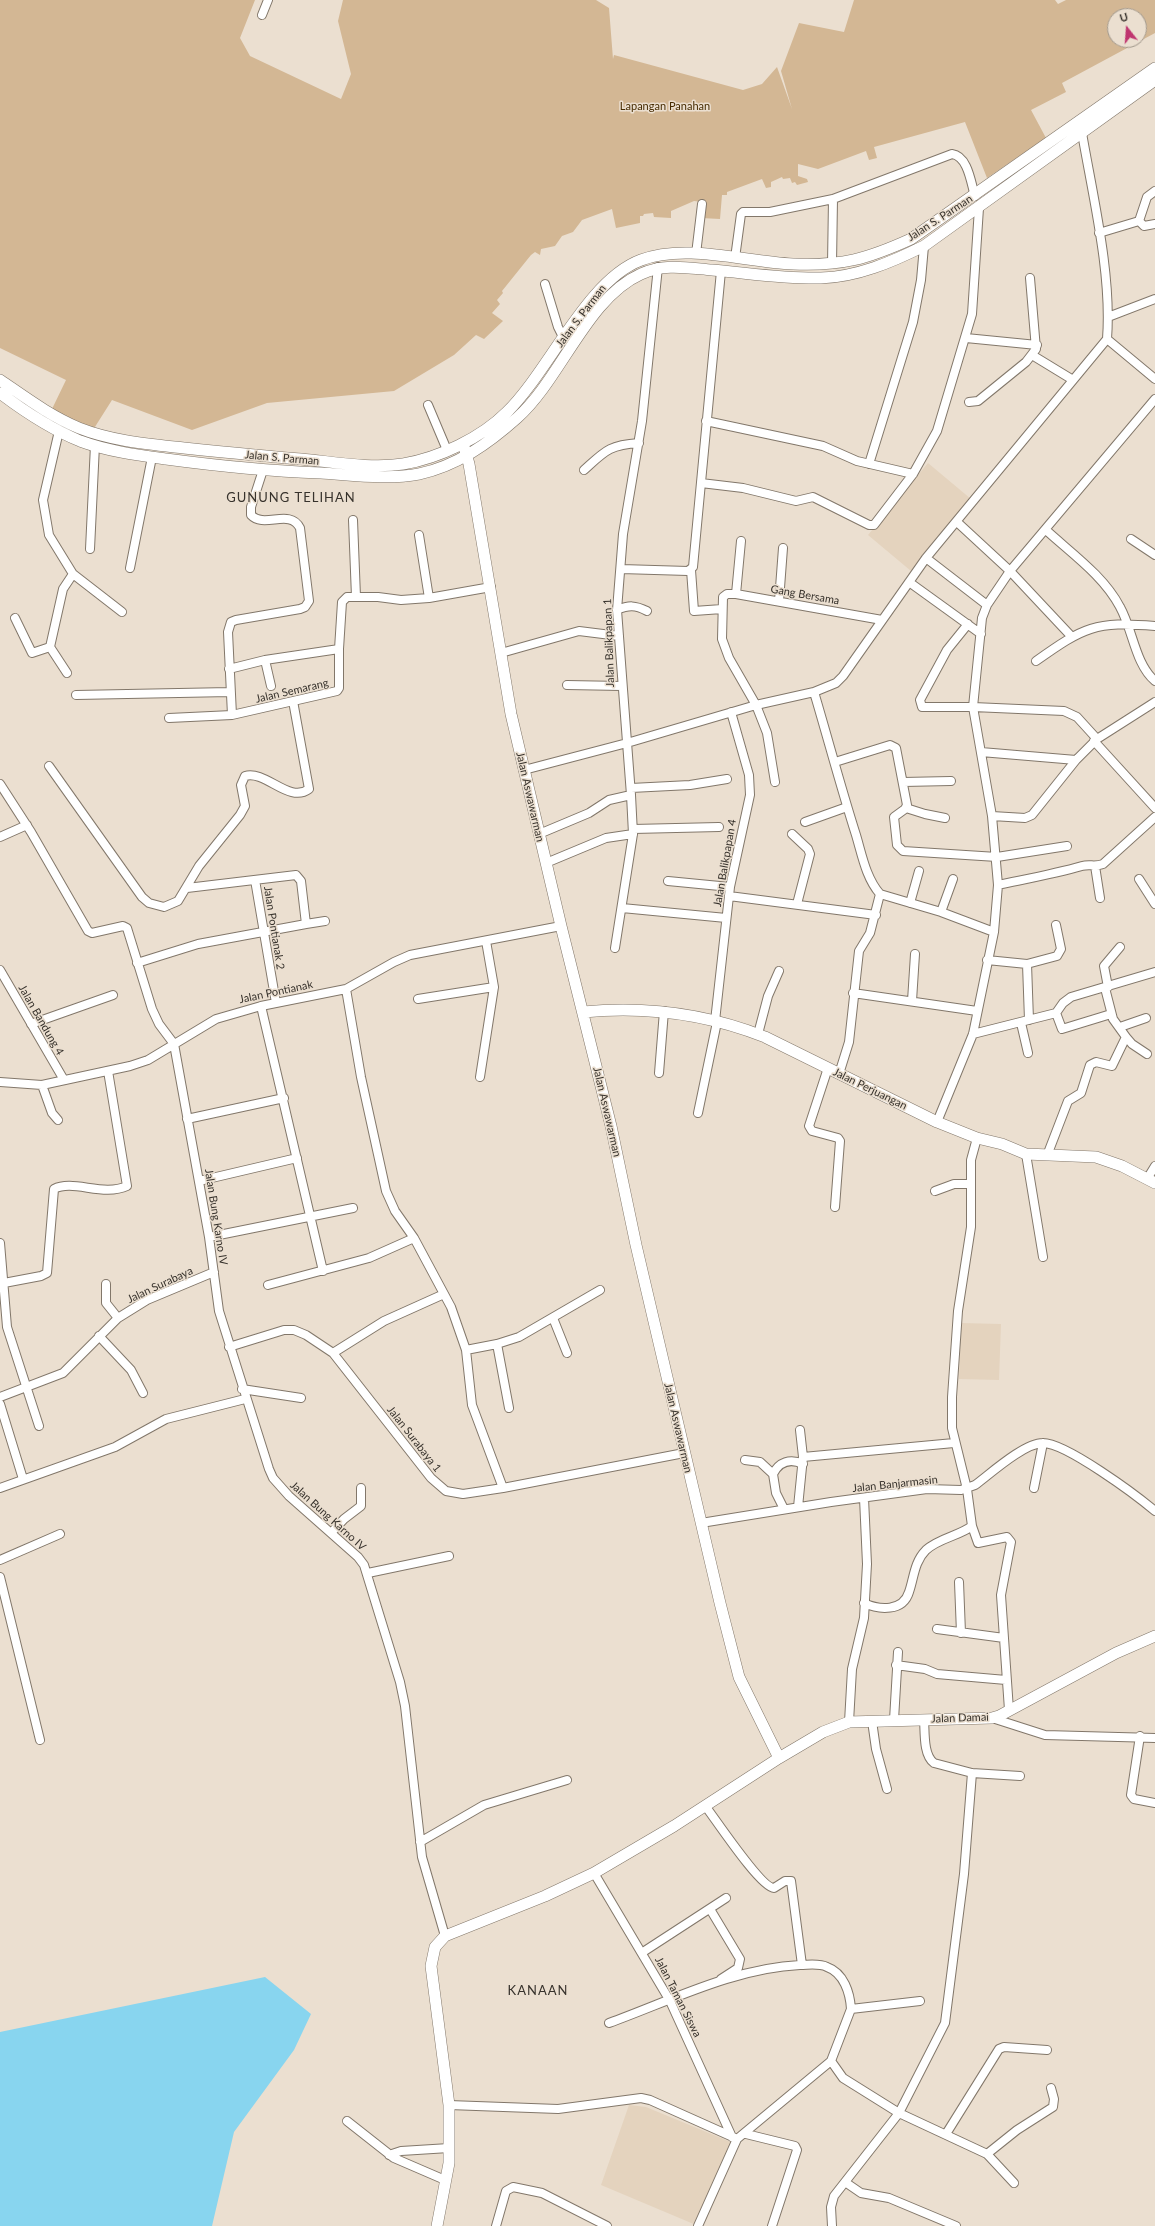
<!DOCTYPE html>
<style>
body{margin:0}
#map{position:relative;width:1155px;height:2226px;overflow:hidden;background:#ebdfd0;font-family:Lato,sans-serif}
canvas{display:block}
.north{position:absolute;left:1107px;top:8px;width:40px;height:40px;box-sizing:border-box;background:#ebdfd0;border:1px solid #a39a8e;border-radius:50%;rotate:343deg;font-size:11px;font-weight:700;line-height:16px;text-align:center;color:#37322c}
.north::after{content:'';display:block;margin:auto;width:14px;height:18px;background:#bf356f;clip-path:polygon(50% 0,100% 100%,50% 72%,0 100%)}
</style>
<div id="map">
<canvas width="1155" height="2226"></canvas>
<div class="north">U</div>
</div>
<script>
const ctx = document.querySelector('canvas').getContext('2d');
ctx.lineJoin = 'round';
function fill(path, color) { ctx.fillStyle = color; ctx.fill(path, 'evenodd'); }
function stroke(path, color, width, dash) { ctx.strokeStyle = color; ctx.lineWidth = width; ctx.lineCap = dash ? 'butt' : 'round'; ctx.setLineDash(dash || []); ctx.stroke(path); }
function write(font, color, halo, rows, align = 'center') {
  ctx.font = font + ' Lato,sans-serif'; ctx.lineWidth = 3; ctx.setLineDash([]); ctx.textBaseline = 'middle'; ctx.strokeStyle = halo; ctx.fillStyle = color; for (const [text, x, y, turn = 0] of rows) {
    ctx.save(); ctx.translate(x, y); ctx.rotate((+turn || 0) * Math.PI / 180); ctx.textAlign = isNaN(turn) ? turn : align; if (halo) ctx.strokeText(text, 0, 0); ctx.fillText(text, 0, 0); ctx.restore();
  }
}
const built = new Path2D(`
 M928 463 971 499 911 571 868 535Z
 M961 1323 1001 1324 999 1380 959 1379Z
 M629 2105 646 2107 733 2143 696 2225 601 2185Z`);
const green = new Path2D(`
 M0 0H255L240 38 250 56 341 99 351 74 338 21 343 0H596L609 8 613 59 614 55 743 90 762 84 777 67 792 109 781 71 799 23 844 32 854 0H1055L1058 4 1066 0H1155V33L1062 83 1066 92 1031 110 1046 138 987 178 965 122 874 147 877 158 869 160 866 151 818 169 798 164V176L807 179 808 182 797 185 795 182 792 183 790 178 783 179 782 177 771 182V187L766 188 762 179 727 192V195H722L720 219 701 218 702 202 694 201 671 211V218L654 217 653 213 644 214 643 216H640V223L616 228 612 209 582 220 573 232 562 236 555 246 541 249 540 255 535 252 531 255 502 291 503 293 497 300 500 304 492 313 503 321 484 339 476 335 454 355 394 391 267 403 192 430 112 400 93 430 52 409 66 380 0 348ZM1115 16H1139V40H1115Z`);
const water = new Path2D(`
 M265 1977 311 2014 294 2050 234 2132 212 2226H0V2032Z`);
const street = new Path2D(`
 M262 15 268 0
 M1139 221 1144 226 1155 224
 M1099 233 1139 221 1147 197 1155 191
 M696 254 702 204
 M735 258 741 214 743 212H770L833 199 952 154C968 156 971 183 975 196
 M832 264 833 199
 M545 284 558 327 564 339
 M1108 317 1155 299
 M966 338 1037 345
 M1107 339 1155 379
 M1032 355 1073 380
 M969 402 978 401 1026 362 1036 349 1030 278
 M428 405 447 450
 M706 421 823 446 857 461 913 474
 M59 431 43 500 49 535 73 574 122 612
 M869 464 913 322 921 280 924 246
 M263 470 251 507V515C264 529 290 508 300 528L309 601 305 607 300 609 236 620 231 622 228 632 232 715 337 691 339 688V649L342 602 347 597H378L401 600 429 598 491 587
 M584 470C605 451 609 445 639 443
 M701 483 743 488 796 501 813 497 869 525H874L913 474 937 431 972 314 979 208
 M353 520 356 597
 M957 522 1010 571 1071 636
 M1046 530C1071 553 1104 576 1120 607 1133 630 1135 664 1155 681
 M419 535 429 598
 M1131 539 1155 555
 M90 549 95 445
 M926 558 987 605
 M130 568 152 457
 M621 569 688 571 693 567 721 271
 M691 570 694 611 722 609
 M909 582 981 634
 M736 594 741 541
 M779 601 783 548
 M617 610C629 605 635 605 647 611
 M15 618 32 653 50 647 63 589 73 574
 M968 624 947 650 920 700 922 707H973L982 618 987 605 1010 571 1155 399
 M50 647 67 673
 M501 653 579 631 619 636
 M265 660 271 686
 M1036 661C1084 627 1095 621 1155 626
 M229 669 265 660 339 649
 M567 685 622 686
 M814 692C828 739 841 788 856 835 862 855 866 878 880 894L941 912 994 932
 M76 695 230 692
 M169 718 232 715
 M1094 741 1155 808
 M981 752 1076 760 1097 739 1155 702
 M835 762 890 745 896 748 907 805 905 809 894 817 897 845 903 851 997 857 1067 846
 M49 766 142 897 149 903 164 907 178 901 199 866 240 815 245 806 241 785 245 776C266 770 289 804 309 789L293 701
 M524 770 627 743 756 705 814 692 836 683 843 676 926 558 1107 339C1112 275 1093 197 1082 133
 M775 782 767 733 756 705 729 658 722 639 723 597 727 594H736L882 620
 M903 782 951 781
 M0 784 31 832 88 931 92 933 123 926 127 928 152 1009 159 1024 174 1044 209 1237 219 1311 269 1469 273 1478 289 1496 358 1557 364 1565 400 1682 405 1706 422 1857 445 1936
 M631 788 690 785 727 779
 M906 808 925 814 945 818
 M992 816 1025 818 1032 815 1076 760
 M805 822 847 807
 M633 829 719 827
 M539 834 589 813 609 800 631 795
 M792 834 808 849 810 854 797 904
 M0 837 27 825
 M546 863 606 838 633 834
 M1095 866 1100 898
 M1139 879 1155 904
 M255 880 276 1003
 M668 881 730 887
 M998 885C1026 879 1054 874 1082 866 1089 864 1096 867 1103 864L1155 817
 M729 896 876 915
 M910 903 919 871
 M622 908 726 918
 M941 912 953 879
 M306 924 325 921
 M615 948 633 834 631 795 617 610 623 534 642 421 658 267
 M987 960 1027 964 1057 956 1061 949 1056 925
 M137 963 198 944 306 924 301 881 296 875 187 888
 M1027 964 1029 1020
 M0 970 64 1080
 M1108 987 1104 966 1120 947
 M346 989 361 1077 386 1191 395 1211 414 1238 451 1307 466 1350 472 1405 503 1488
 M853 993 977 1011
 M418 999 494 987
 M912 1001 915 954
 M261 1006 323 1271
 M1056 1013 1062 1029 1111 1014
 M715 1021 730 887 750 795 749 775 731 712
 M1021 1023 1028 1053
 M31 1024 113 995
 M1120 1027 1146 1018
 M758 1034 768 996 779 971
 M973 1034 1056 1013 1063 1003 1071 997 1155 972
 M1126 1037 1132 1044 1147 1054
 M828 1068 809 1126 812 1131 838 1138 840 1141 835 1207
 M659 1073 664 1011
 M839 1074 849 1042 859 951 870 933 880 894
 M480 1077 494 987 486 941
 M0 1082 42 1085 130 1066 148 1060 216 1019 261 1006 346 989 394 962 410 955 561 926
 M42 1085 52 1113 58 1120
 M698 1113 717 1022
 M187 1119 284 1098
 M937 1122 973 1034 994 932 998 885 992 816 973 707 1064 711 1077 717 1097 739
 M1048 1153 1068 1101 1081 1093 1090 1065 1096 1062 1112 1066 1126 1037 1113 1019 1105 988
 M1026 1154 1043 1257
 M1147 1179 1155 1166
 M199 1181 297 1158
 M935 1191 954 1184H970
 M209 1237 353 1208
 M0 1243 7 1327 39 1426
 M4 1283 41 1276 47 1273 54 1189C73 1179 103 1197 127 1186L108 1071
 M106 1284V1303L118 1318
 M268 1285 369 1258 414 1238
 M553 1318 567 1353
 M99 1336 131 1370 143 1393
 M497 1344 509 1408
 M229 1347 284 1330H294L306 1335 333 1353 431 1478 446 1491 463 1494 503 1488 684 1453
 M466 1350 497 1344 519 1337 600 1290
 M333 1353 384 1321 444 1294
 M242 1389 301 1398
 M0 1397 63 1373 118 1318 147 1300 214 1272
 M0 1404 23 1479
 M800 1430 803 1457
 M745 1460 760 1462 773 1474 776 1493 784 1509
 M773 1474C779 1462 790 1458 803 1464
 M0 1488 115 1447 166 1419 245 1399
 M1034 1488 1043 1443
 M798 1507 803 1457 954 1443
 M701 1523 831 1502 927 1489 961 1490 975 1485C990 1474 1024 1443 1043 1443 1066 1443 1136 1495 1155 1511
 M972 1526 978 1543 1007 1537 1011 1542 1001 1595 1009 1710
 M331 1533 344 1519 361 1506V1488
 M0 1560 60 1534
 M368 1573 449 1556
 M0 1577 40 1740
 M959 1582 961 1633
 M864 1603C879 1610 903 1612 909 1592 914 1578 914 1562 926 1550 939 1538 959 1536 972 1526L967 1489 952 1428V1397L958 1311 971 1227V1160L977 1138
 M937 1629 1004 1638
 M896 1665 925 1669 937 1674 1006 1680
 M992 1718 1045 1735 1155 1738
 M924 1719C925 1732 923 1755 934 1763L972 1773 1020 1776
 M894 1720 898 1652
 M872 1721 876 1749 887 1789
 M849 1722 852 1669 864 1618 867 1564 864 1498
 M1140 1736 1131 1795 1134 1799 1155 1803
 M706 1807C716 1820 761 1888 774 1888L785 1881H791L802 1965
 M420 1842 484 1805 567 1780
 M594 1873 670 2001 732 2137
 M710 1909 740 1959 738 1968 721 1979
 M643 1952 726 1898
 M851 2009 920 2001
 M609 2023C670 2001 734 1968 800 1965 809 1965 819 1963 827 1967 844 1973 850 1993 851 2009L831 2061 843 2078 899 2113 987 2154 1014 2183
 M449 2105 558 2109 641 2098 650 2100 735 2138
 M347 2121 394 2158 445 2180
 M746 2134 795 2146 797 2150 772 2226
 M946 2134 999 2049 1004 2047 1047 2050
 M987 2154 1017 2130 1053 2107 1054 2099 1051 2088
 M389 2155 401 2151 449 2148
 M845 2182 861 2193 889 2198 956 2226
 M496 2226 506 2191 513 2187 542 2193 607 2226
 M698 2226 737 2139 831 2061
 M832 2226 831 2207 834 2196 899 2113 945 2023 964 1874 972 1773`);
const secondary = new Path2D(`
 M0 380C25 397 50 416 79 428 112 441 148 444 184 448 223 452 262 456 301 459 334 462 371 469 403 464 439 458 481 438 507 412 549 371 587 280 641 260 686 243 745 262 793 264 842 266 867 259 911 239L1155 68
 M0 393C25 412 51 429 80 441 107 451 137 455 166 459 218 466 269 471 321 473 353 475 388 480 419 474 457 466 489 443 517 418 561 379 587 298 641 274 664 263 688 268 712 270 748 273 785 279 821 278 857 277 892 262 924 246L1155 80
 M463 443 469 464 511 714 561 926 611 1126 636 1245 720 1603 739 1677 779 1758
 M583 1012C645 1006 707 1014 765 1037L937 1122 977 1138 1002 1144 1026 1154 1096 1157 1122 1166 1155 1183
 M437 2226 449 2163V2105L431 1966 435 1947 445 1936 545 1896 594 1873 674 1826 779 1758 823 1732 849 1722 992 1718 999 1716 1116 1653 1155 1636`);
const parkNames = [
 ["Lapangan Panahan",665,106]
];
const streetNames = [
 ["Jalan S. Parman",940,218,-33],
 ["Jalan S. Parman",581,316,-53],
 ["Jalan S. Parman",282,458,5],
 ["Gang Bersama",805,595,10],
 ["Jalan Balikpapan 1",609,643,-92],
 ["Jalan Semarang",292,691,-13],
 ["Jalan Aswawarman",530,797,77],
 ["Jalan Balikpapan 4",725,863,-80],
 ["Jalan Pontianak 2",274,928,81],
 ["Jalan Pontianak",276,992,-12],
 ["Jalan Bandung 4",41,1020,60],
 ["Jalan Perjuangan",870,1089,26],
 ["Jalan Aswawarman",607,1112,77],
 ["Jalan Bung Karno IV",216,1217,81],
 ["Jalan Surabaya",160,1285,-25],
 ["Jalan Aswawarman",678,1428,77],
 ["Jalan Surabaya 1",414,1439,52],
 ["Jalan Banjarmasin",895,1484,-6],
 ["Jalan Bung Karno IV",328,1516,42],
 ["Jalan Damai",960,1718,-2],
 ["Jalan Taman Siswa",678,1997,63]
];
const quarterNames = [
 ["GUNUNG TELIHAN",291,498],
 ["KANAAN",538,1991]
];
fill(built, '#e4d3be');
fill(green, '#d3b794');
fill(water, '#88d5ef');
stroke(street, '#82776a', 10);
stroke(secondary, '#82776a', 12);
stroke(street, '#fff', 8);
stroke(secondary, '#fff', 11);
write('11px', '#462b00', '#ebdfd0', parkNames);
write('11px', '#37322c', '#ebdfd0', streetNames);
ctx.letterSpacing = '1px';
write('13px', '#37322c', '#ebdfd0', quarterNames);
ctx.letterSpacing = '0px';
</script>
